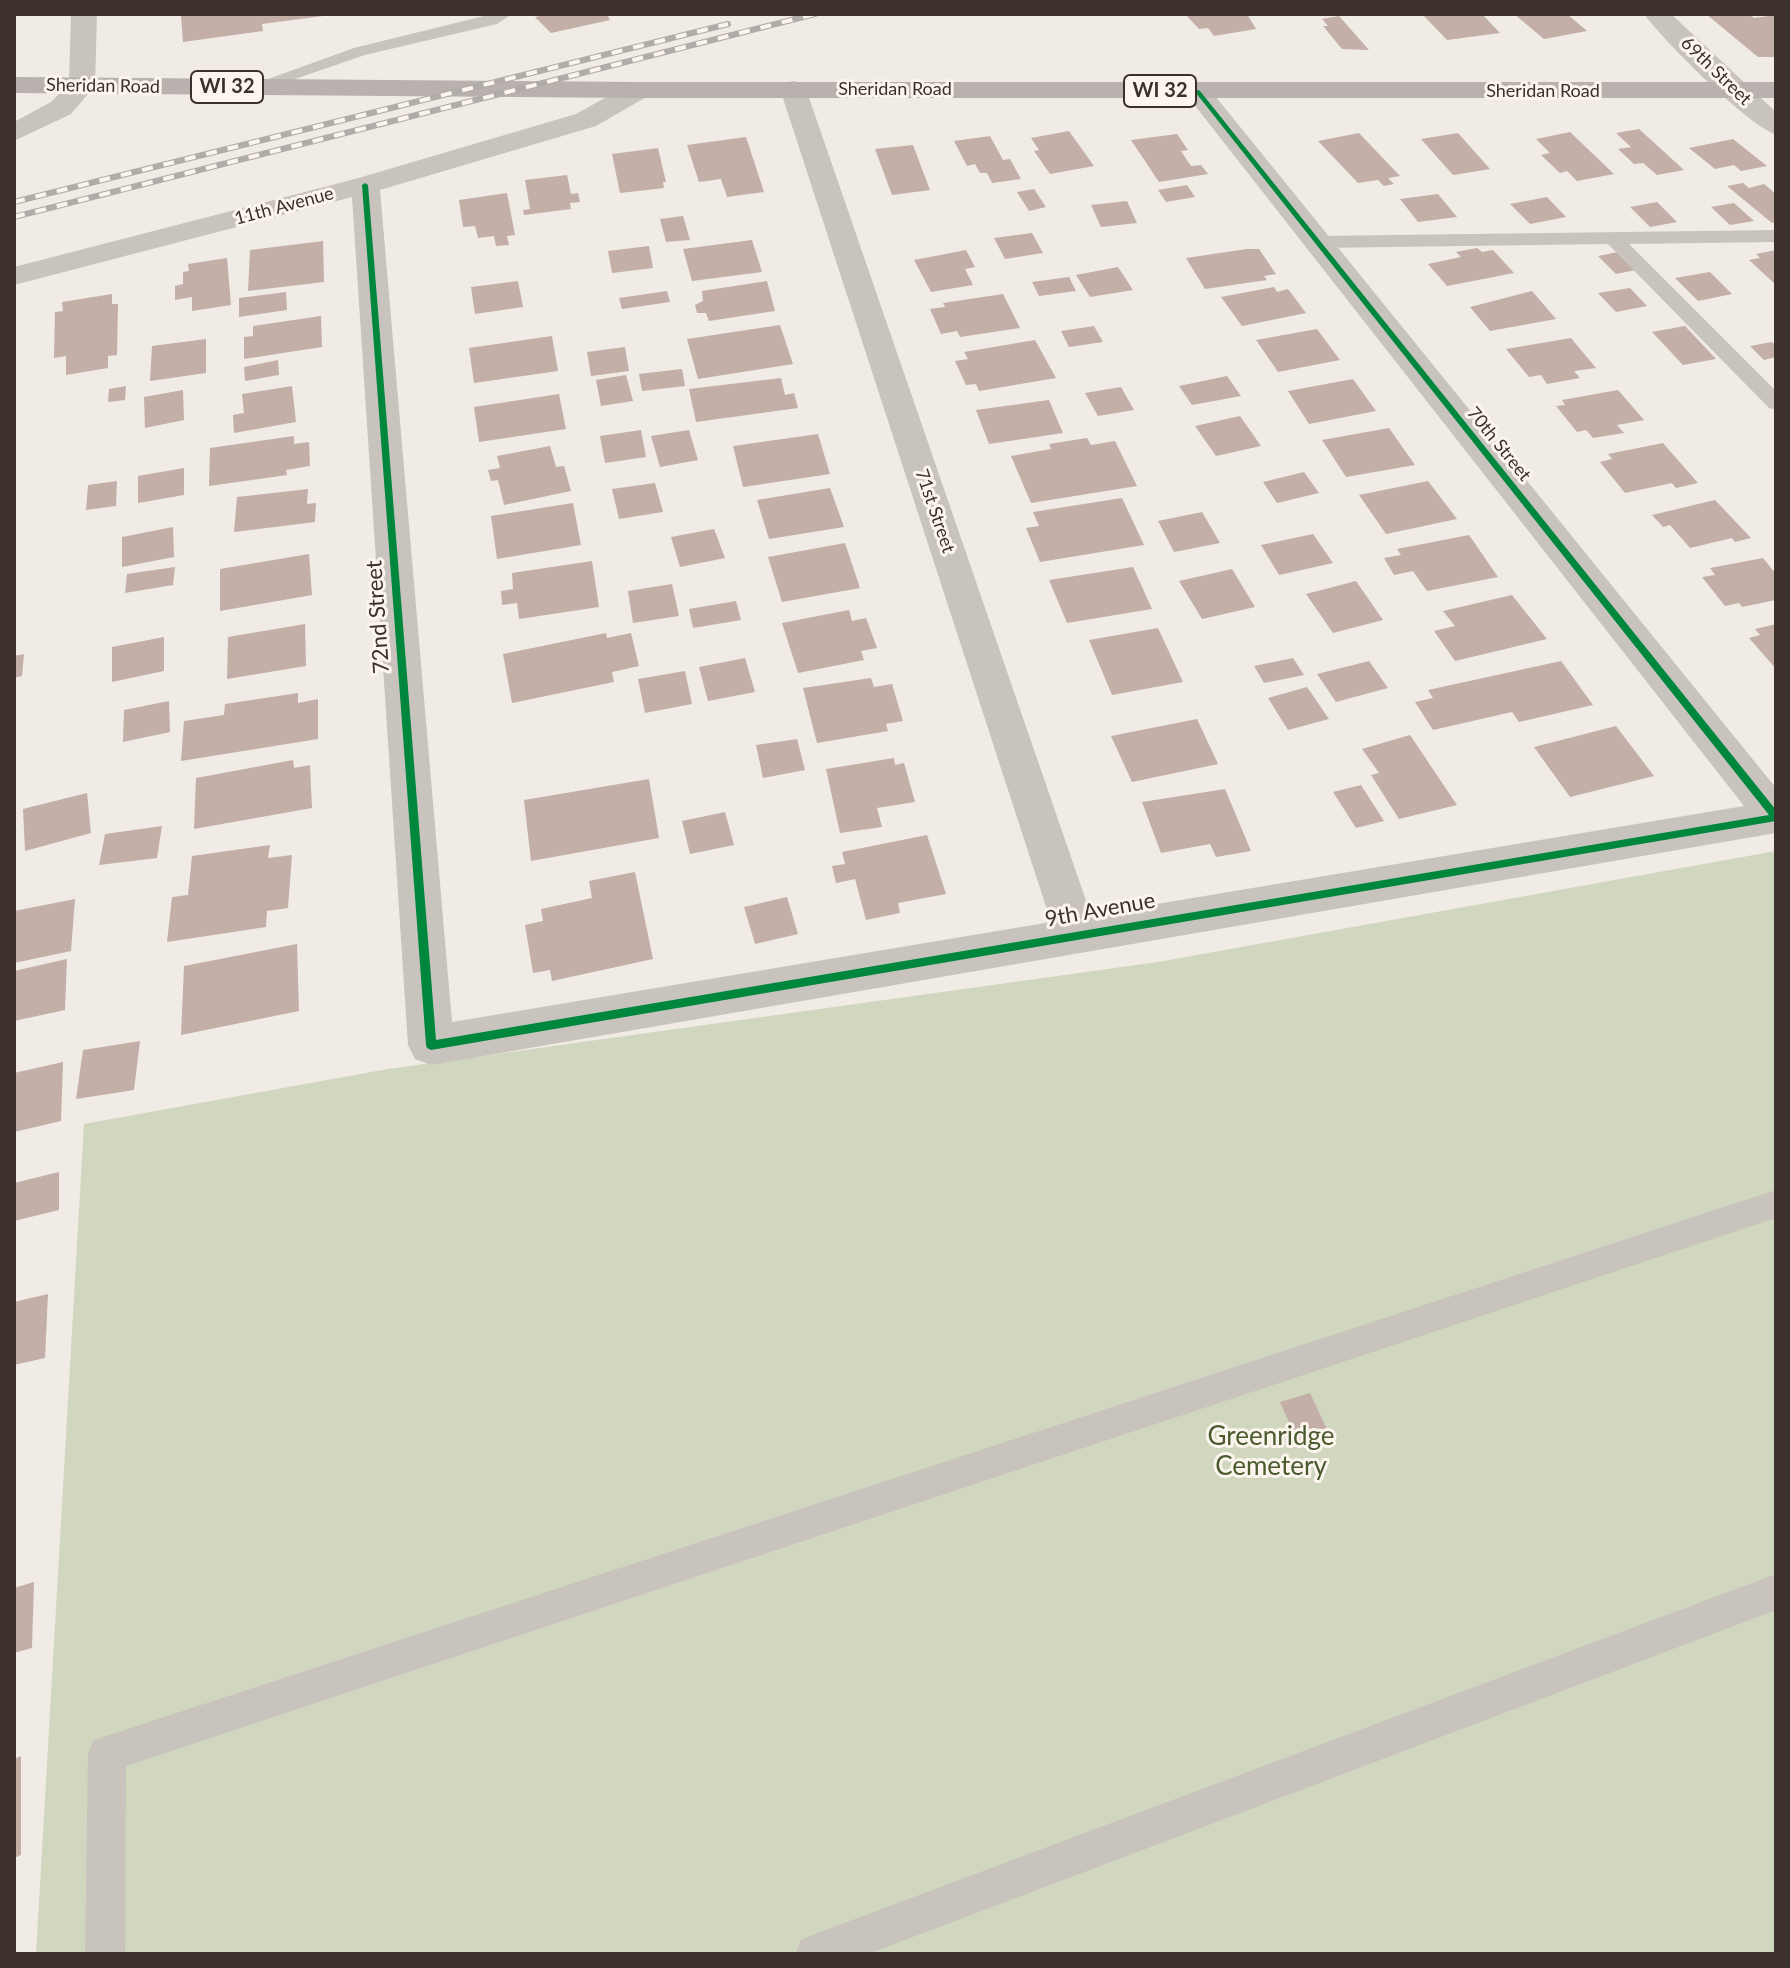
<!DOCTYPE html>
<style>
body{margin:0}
#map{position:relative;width:1790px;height:1968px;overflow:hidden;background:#f0ebe5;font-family:Lato,sans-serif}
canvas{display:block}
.frame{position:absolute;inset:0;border:16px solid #3b302b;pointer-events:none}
</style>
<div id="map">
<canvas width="1790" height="1968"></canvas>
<div class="frame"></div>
</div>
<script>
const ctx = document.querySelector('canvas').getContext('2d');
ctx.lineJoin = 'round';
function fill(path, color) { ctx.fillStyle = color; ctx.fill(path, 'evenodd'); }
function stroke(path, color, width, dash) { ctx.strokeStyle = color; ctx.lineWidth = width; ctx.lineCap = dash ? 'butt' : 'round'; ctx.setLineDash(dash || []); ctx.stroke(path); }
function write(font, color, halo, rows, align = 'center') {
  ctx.font = font + ' Lato,sans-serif'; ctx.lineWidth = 6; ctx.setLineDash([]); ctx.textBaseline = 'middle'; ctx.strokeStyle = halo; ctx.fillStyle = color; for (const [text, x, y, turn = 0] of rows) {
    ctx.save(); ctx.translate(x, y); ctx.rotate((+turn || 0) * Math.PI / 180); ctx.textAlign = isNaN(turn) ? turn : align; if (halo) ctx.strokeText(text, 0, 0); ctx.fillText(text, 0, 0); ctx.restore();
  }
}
const green = new Path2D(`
 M1776 851V1954H36L84 1124 388 1069 1158 962Z`);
const building = new Path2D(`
 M189 14H323V16L262 24 263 31 183 42 181 16Z
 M548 14H607L610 20 551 33 535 17Z
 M1185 14H1247L1256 29 1214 36 1208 28 1199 29Z
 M1422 14H1482L1500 33 1447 40Z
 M1514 14H1567L1587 31 1544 39Z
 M1706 14H1749L1754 18 1776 15V57H1758Z
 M1339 16 1369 50 1342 49 1323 26H1328L1322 19Z
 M1639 129 1684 170 1657 175 1643 163 1634 164 1618 149 1631 147 1616 133Z
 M1069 131 1094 166 1050 174 1034 151 1039 150 1031 138Z
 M1570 132 1614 174 1577 181 1567 171 1560 173 1541 155 1550 153 1536 139Z
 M1359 133 1400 176 1388 178 1394 184 1384 186 1378 180 1358 183 1318 141Z
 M1458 133 1490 169 1453 175 1421 139Z
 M1177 134 1188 150 1181 151 1191 166 1201 165 1208 174 1159 182 1131 140Z
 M990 136 1003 160 1010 159 1021 179 992 183 987 173H980L975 164 967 166 954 141Z
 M746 137 764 192 727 197 721 179 699 182 687 145Z
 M1733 139 1767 166 1741 171 1734 165 1715 169 1689 148Z
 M913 145 930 190 892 195 875 149Z
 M658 148 666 182H663L664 188 620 193 612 154Z
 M567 175 571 194 578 193 580 202 570 203 571 209 524 215 523 210 530 209 525 180Z
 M1743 183 1749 188 1764 184 1776 194V222L1772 223 1727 186Z
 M1187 185 1195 197 1166 202 1158 190Z
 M1034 189 1046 207 1029 211 1017 192Z
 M507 193 515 235 507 236 509 245 496 246 494 236 478 238 475 226 463 227 459 200Z
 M1438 194 1457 217 1418 222 1400 199Z
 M1547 197 1566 217 1530 224 1510 204Z
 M1127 201 1137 223 1101 227 1091 205Z
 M1657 202 1677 222 1650 227 1630 207Z
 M1734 203 1754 221 1730 225 1711 207Z
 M683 216 690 240 666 242 660 219Z
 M1032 233 1043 253 1005 259 994 238Z
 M752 240 762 272 692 281 683 249Z
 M323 241 324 282 248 291 250 250Z
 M649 246 653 268 612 273 608 251Z
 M1477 248 1482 252 1493 250 1514 273 1447 286 1428 264 1461 257 1456 252Z
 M1247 249H1259L1276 274 1264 276 1267 280 1205 289 1186 258Z
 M966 250 975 267 965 269 973 285 931 292 914 260Z
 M1776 250V285L1749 260 1760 258 1756 254Z
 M1618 252 1636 270 1616 274 1598 256Z
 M227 258 231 305 192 311V297L175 300V286L183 284V272L189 271 188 264Z
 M1118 267 1133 290 1090 297 1076 275Z
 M1710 272 1732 294 1698 301 1675 278Z
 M1069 277 1076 291 1039 296 1032 282Z
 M518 281 523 307 475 314 471 287Z
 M767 281 775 311 709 321 706 313H697L695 305 703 301 702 291Z
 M1274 287 1277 292 1288 289 1306 313 1242 326 1221 297Z
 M1630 288 1647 306 1616 312 1598 293Z
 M667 291 670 302 622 309 619 298Z
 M1532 291 1556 319 1490 331 1470 307Z
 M286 292 287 310 239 317V298Z
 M112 294V304H118L117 355 108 356V368L66 375V356L54 358 55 312 63 311 62 302Z
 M1003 294 1020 328 960 337 957 331 941 334 930 309 945 307 943 303Z
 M321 316 322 347 244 359V337L253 336V326Z
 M780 325 793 364 698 379 687 339Z
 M1094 326 1103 342 1069 347 1061 331Z
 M1685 326 1716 359 1683 365 1652 332Z
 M1317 329 1340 360 1278 372 1256 340Z
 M552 336 558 371 474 383 469 348Z
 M1571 338 1596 368 1574 371 1580 378 1547 384 1541 375 1529 377 1506 349Z
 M206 339V373L150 381 152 346Z
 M1035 340 1056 378 979 391 976 384 966 385 955 361 968 359 964 352Z
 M1772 342 1776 346V357L1764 360 1750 346Z
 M625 347 629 371 591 376 587 352Z
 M278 360 279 375 245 381 244 367Z
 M682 369 685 386 642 391 639 374Z
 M626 375 633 401 601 406 596 380Z
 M1227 376 1241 396 1192 405 1179 386Z
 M781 378 785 395 794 393 798 408 696 422 689 389Z
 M1353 379 1376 411 1309 424 1288 391Z
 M126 386 125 400 108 402 109 389Z
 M292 386 296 422 234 433 233 415 244 413 242 394Z
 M1121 387 1134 410 1098 416 1085 393Z
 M183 390 184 420 145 428 144 397Z
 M1618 390 1644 420 1617 425 1624 433 1593 438 1586 430 1577 432 1556 406 1565 405 1562 400Z
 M559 394 566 429 479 442 474 407Z
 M1049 400 1063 433 989 444 976 410Z
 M1240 416 1261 446 1216 456 1195 426Z
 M1389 428 1415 465 1346 477 1322 440Z
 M641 430 646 457 605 463 600 436Z
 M689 430 698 460 660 467 651 436Z
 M818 434 830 474 743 487 733 446Z
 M294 436V444L309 442 310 466 286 470 287 475 209 486 210 448Z
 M1087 438 1091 445 1115 441 1137 486 1031 503 1011 456 1051 449 1049 444Z
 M1663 443 1698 483 1676 488 1672 483 1625 493 1600 462 1612 459 1608 454Z
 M550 446 556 467 564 466 571 491 504 505 498 480 491 481 488 470 500 468 497 456Z
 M184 468V495L138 503V476Z
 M1304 472 1319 493 1277 503 1263 482Z
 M117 481 116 506 86 510 88 485Z
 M1428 481 1457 519 1386 534 1359 495Z
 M655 483 663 512 619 519 612 489Z
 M830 488 844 527 769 539 757 500Z
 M308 489 307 504 316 503 315 522 234 532 237 497Z
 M1122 498 1144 545 1040 562 1026 528 1039 526 1033 512Z
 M1715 500 1751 538 1735 542 1732 538 1690 548 1670 525 1663 527 1652 515Z
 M573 503 581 545 497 559 491 516Z
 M1202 512 1220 543 1174 552 1158 521Z
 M173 527 174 557 122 567V537Z
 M714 529 725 558 680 567 671 537Z
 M1313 534 1333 563 1279 575 1261 545Z
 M1469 535 1498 577 1427 591 1413 571 1394 575 1384 558 1401 555 1397 549Z
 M845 543 860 588 782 602 768 557Z
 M309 554 312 595 220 611V569Z
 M1763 558 1776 574V600L1742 607 1739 603 1725 606 1702 577 1715 575 1710 568Z
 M592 561 599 607 519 619 517 603 502 605 501 591 513 589 512 573Z
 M175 567 173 585 125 593 127 574Z
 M1133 567 1152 609 1067 623 1049 580Z
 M1232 569 1255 607 1202 619 1179 581Z
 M1356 581 1383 620 1333 633 1306 594Z
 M672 584 679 616 633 623 628 591Z
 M1512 595 1547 639 1455 661 1434 631 1455 626 1443 611Z
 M736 601 741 620 693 628 689 609Z
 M849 610 852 621 866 618 877 648 861 651 864 660 798 673 782 623Z
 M305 624 306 666 227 679 228 637Z
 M1776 624V669L1749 638 1760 635 1755 629Z
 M1158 628 1183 682 1112 695 1089 640Z
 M606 633 607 638 631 633 639 666 612 672 614 682 512 703 503 654Z
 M164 637V671L112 682V647Z
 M24 654 22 676 14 678V656Z
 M745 658 755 692 708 701 699 667Z
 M1293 658 1304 675 1264 683 1254 666Z
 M1369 661 1388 688 1336 702 1317 674Z
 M1561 661 1593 705 1519 722 1512 712 1433 730 1415 702 1433 698 1428 690Z
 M685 671 692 704 645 713 638 679Z
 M871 678 874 687 892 684 903 721 886 724 888 731 817 743 803 688Z
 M1307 687 1329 719 1288 730 1268 698Z
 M298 693V703L318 699V739L181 761 184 721 224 715 225 704Z
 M169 701 170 732 123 742 124 710Z
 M1197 719 1218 764 1132 782 1111 736Z
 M1616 726 1654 776 1570 797 1534 747Z
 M1410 735 1457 805 1399 819 1371 775 1379 773 1362 749Z
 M797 739 805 770 763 778 756 745Z
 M894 758 895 765 904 763 915 802 877 808 882 827 840 833 826 769Z
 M293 760 294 768 310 765 312 808 194 829 196 778Z
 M649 779 659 838 531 861 524 800Z
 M1361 785 1384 821 1356 828 1333 792Z
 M1225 789 1251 851 1216 857 1210 844 1161 853 1142 802Z
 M87 793 91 833 25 851 23 809Z
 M725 812 734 845 690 854 682 821Z
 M162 826 157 858 99 865 105 834Z
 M927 835 946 894 898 903 900 913 866 920 855 879 836 883 832 866 845 864 842 852Z
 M270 845 268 858 292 855 288 908 267 911 266 927 167 942 172 897 188 895 192 856Z
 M635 872 653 959 552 981 550 970 533 973 525 925 543 921 541 909 592 898 589 881Z
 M787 897 798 934 755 944 744 907Z
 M75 899 71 951 14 963V911Z
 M297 944 299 1011 181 1035 184 966Z
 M67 959 65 1010 14 1021V971Z
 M140 1041 134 1090 76 1099 83 1050Z
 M63 1062 61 1121 14 1132V1073Z
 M59 1172V1210L14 1221V1183Z
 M48 1294 45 1358 14 1365V1302Z
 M1310 1393 1331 1438 1300 1447 1280 1402Z
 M34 1582 32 1648 14 1653V1588Z
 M21 1756V1855L14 1858V1759Z`);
const lane = new Path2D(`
 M492 14H512L497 24 365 55 260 91H248L246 87 354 48Z
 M1776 230V242L1629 244 1776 391V410L1769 408 1608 244 1318 248 1309 242 1318 236Z
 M1776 1190V1218L126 1766 125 1954H85L88 1753 94 1740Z
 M1776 1574V1610L868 1954H795L801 1940 815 1934Z`);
const street = new Path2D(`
 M71 14H97L95 86 71 114 14 141V122L51 102 69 84Z
 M1644 14H1671L1776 112V134C1750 128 1662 39 1644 14Z
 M793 81 802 83 806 89 1091 915 1744 806 1189 98 1185 92 1189 86H1207L1776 788V833L431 1065 415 1059 408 1045 352 197 14 285V267L355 179 576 114 630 84H648L652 90 648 96 596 126 380 190 452 1022 1051 922 780 89 784 83Z`);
const primary = new Path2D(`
 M14 77 639 82H1776V98H639L14 93Z`);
const rail = new Path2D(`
 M14 202 728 24
 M14 217 815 14`);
const cycleway = new Path2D(`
 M1198 90 1200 91 1776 810V821L431 1050 427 1048 426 1045 362 185 365 183 368 185 436 1040 1769 815 1196 93 1195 92Z`);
const farStreetnames = [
 ["69th Street",1716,71,44],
 ["Sheridan Road",103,86,1],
 ["Sheridan Road",895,89],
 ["Sheridan Road",1543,91],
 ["11th Avenue",284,206,-15],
 ["70th Street",1499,444,51],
 ["71st Street",935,511,71]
];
const shields = [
 [227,87,72],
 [1160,91,72]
];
const shieldNames = [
 ["WI 32",227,87],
 ["WI 32",1160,91]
];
const streetNames = [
 ["72nd Street",378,617,-94],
 ["9th Avenue",1100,910,-10]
];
const nearParknames = [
 ["Greenridge",1271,1437],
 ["Cemetery",1271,1467]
];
fill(green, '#d1d6bf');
fill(building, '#c3afa7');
fill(lane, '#c9c3be');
fill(street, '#c9c3be');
fill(primary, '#b8b1ad');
stroke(rail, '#b1aca8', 6);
stroke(rail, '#fbf5ee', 4, [11]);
fill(cycleway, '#00873e');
write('18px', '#3b302b', '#fbf5ee', farStreetnames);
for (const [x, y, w] of shields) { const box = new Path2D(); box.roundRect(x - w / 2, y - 16, w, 32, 6); ctx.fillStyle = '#fbf5ee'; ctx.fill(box); stroke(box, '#3b302b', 2); }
write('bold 20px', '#3b302b', null, shieldNames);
write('22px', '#3b302b', '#fbf5ee', streetNames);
write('26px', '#4a5a2e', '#fbf5ee', nearParknames);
</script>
